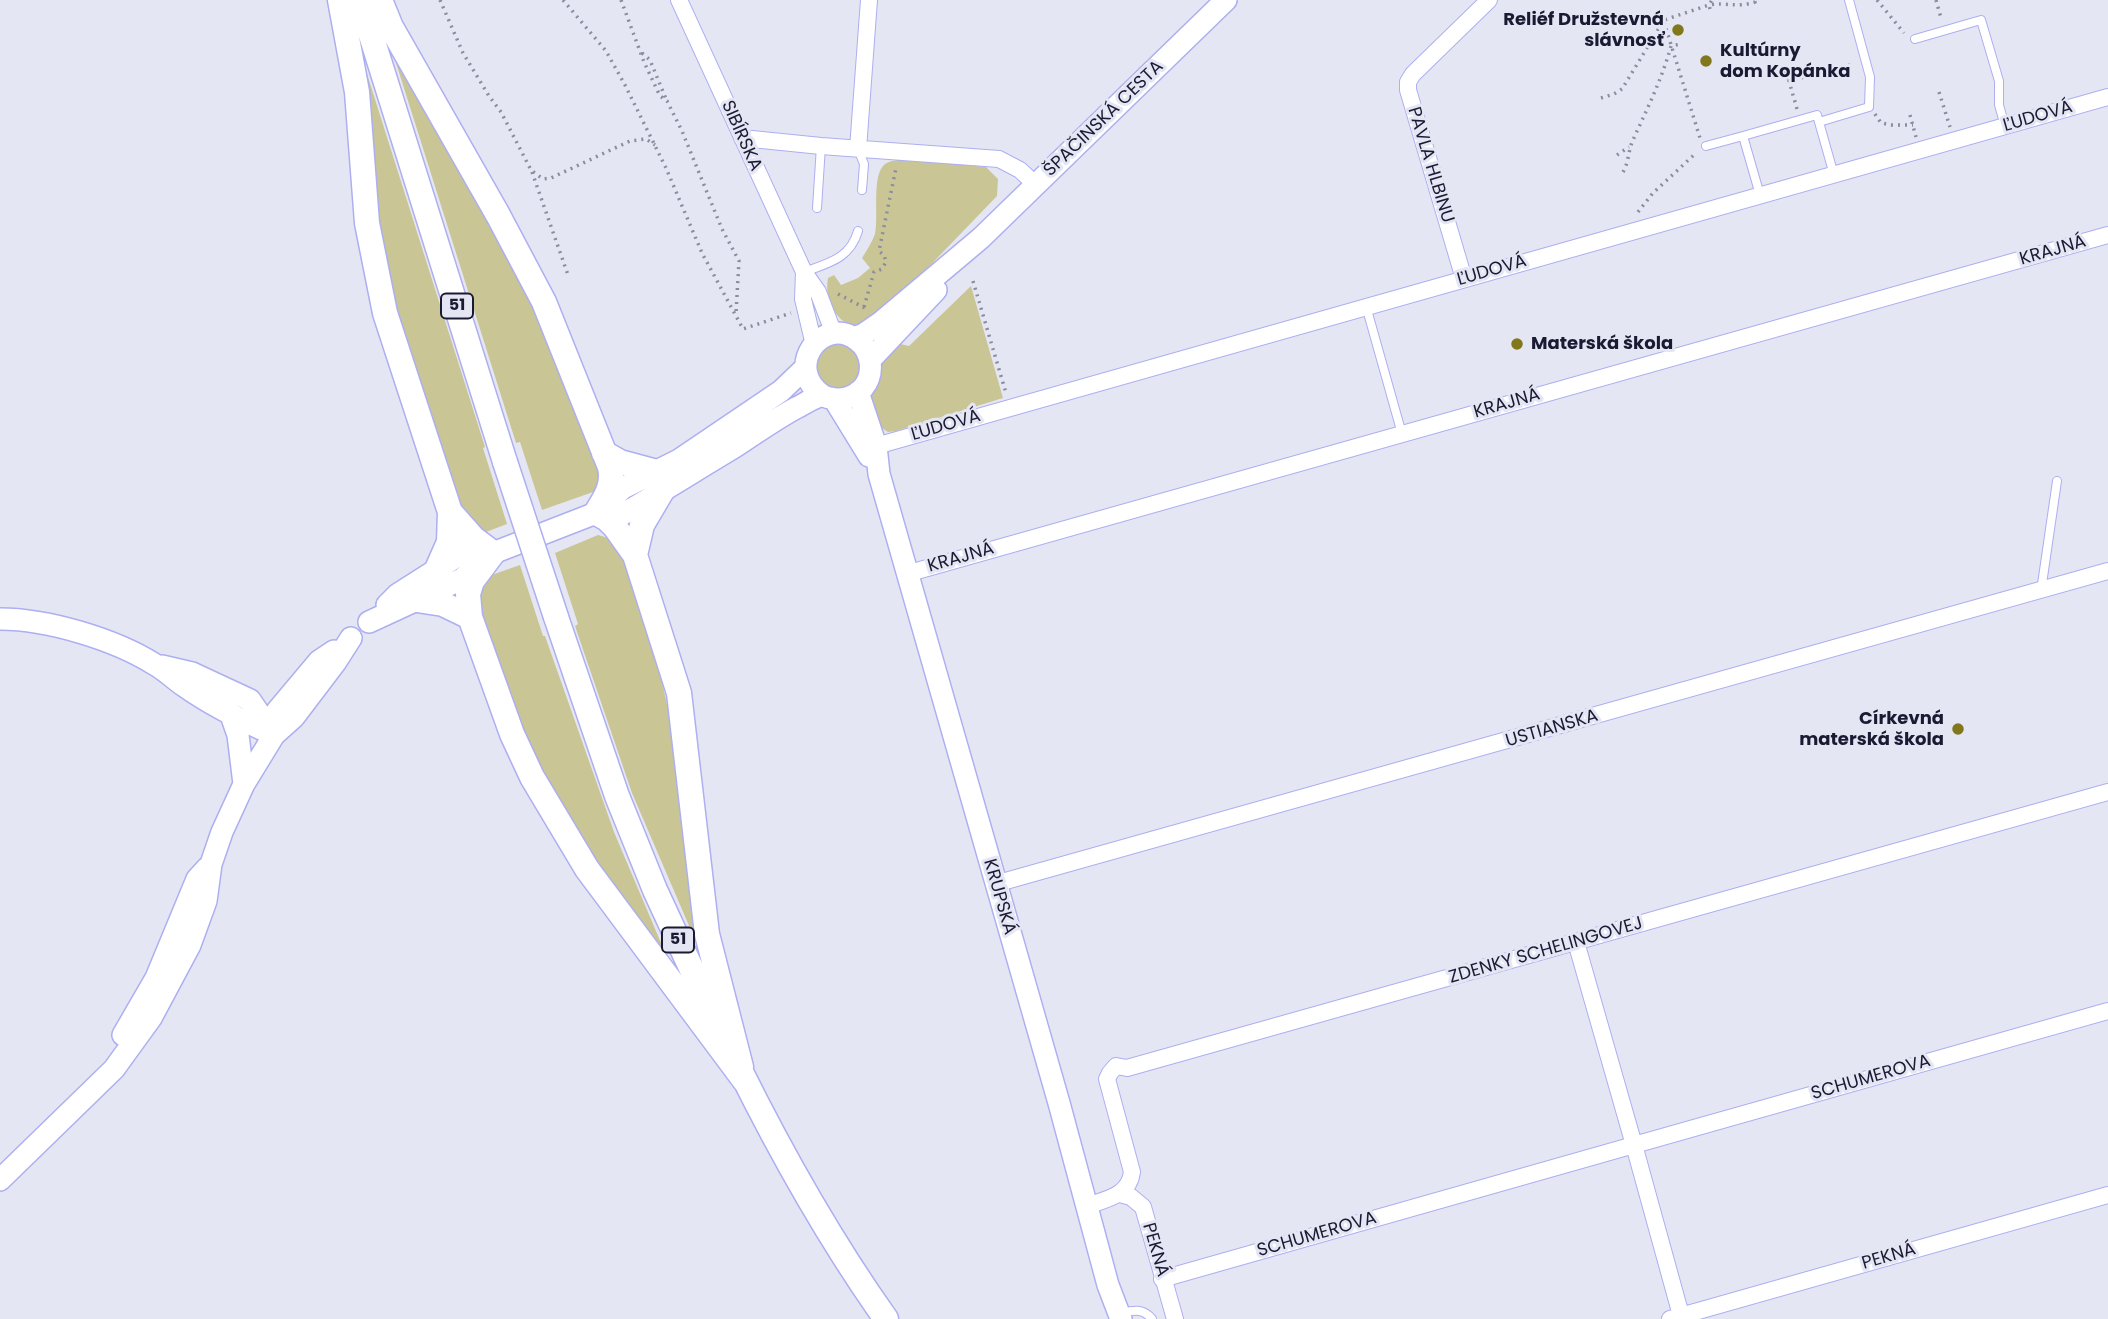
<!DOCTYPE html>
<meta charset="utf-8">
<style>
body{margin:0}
canvas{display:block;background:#e5e6f4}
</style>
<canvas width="2108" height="1319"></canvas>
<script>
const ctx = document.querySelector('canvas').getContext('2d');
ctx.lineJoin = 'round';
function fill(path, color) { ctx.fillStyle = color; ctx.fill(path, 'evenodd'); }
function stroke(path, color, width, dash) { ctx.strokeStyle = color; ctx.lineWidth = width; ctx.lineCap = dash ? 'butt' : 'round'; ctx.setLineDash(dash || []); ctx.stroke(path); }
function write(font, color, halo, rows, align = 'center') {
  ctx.font = font + ' Poppins,sans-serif'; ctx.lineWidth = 6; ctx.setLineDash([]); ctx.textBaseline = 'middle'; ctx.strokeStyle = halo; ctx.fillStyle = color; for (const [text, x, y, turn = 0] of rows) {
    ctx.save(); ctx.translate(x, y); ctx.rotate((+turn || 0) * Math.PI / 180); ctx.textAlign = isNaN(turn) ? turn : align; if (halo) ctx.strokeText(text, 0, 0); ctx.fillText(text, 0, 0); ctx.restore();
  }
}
const green = new Path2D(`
 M391 47 523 280 602 470 600 488 593 492 542 510 520 442 516 443Z
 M361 55 485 447 483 448 507 524 486 532 476 531 466 520C438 435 402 349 384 261 371 193 368 124 361 55Z
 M906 159 986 167 998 179 997 196 889 308 859 329C836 322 824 302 828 278L834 275 841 285 858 278 870 268 862 258C867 250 872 242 875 234 879 216 871 175 885 164 891 160 899 160 906 159Z
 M971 286 1003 398 896 431 888 432 880 427 870 399 878 382 881 362 896 343 909 346Z
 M835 343C856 345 871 368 853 385 849 389 842 390 837 392L816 380C815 357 812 353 835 343Z
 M598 535 612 539C623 557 630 578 637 598 679 710 685 831 699 949L632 793 575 626 578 624 555 553Z
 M520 565 543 636H545L614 832 667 957 594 863 543 780 502 682 477 598 486 577Z`);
const path = new Path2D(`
 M440 0 463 53 489 96 501 112 531 170 543 179 551 178 630 141 646 139 655 145
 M563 0 606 51 625 85 666 168 702 253 743 329 791 313
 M621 0 644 62 660 96 667 101 682 131 722 229 739 261 736 313
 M1877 0 1904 33
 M1936 0 1941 18
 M1710 9 1709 5C1726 2 1737 8 1755 2L1754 0
 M1664 22 1700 138
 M642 53 650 60 666 99
 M1785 71 1789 81
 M1939 92 1950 127
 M1601 98 1614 94 1622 89 1664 20 1709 5 1712 0
 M1797 109 1789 81 1850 65
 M1875 114 1881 123 1892 125H1913
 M1910 115 1916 137
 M1617 155 1629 147
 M532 172 568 275
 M1623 172C1629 162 1628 151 1633 140 1647 109 1662 79 1671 46L1681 44
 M1638 212 1653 193 1696 153
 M973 281 1006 393
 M838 294 865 308
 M864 307 874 272 882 269 886 262 884 255 879 251 896 168`);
const lane = new Path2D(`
 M1915 39 1981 20 1999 81V105L2005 126
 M1819 122 1869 107 1870 77 1849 0
 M1706 146 1743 136
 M858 149 864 164 862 190
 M1760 195 1743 136 1817 115 1834 175
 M817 208 821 146
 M804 272C828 263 850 259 858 231
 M1366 306 1402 434
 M2041 591 2057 481
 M1121 1313C1134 1310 1143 1308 1152 1319`);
const street = new Path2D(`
 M679 0 804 272 818 292 834 334
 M742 138 821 146 999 159 1020 170 1036 185
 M858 149 869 0
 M804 272 803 299 814 345
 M1464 279 1408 90V82L1413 74 1489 0
 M876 446 2108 97
 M906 574 2108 235
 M995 884 2108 571
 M1576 942 1634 1145 2108 1011
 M1120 1194 1131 1197 1143 1207 1175 1319
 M1087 1206C1106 1199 1129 1196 1132 1172L1107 1079 1110 1073 1116 1066 1127 1068 2108 792
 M1162 1279 1634 1145 1682 1319
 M1670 1319 2108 1195`);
const secondary = new Path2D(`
 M854 338 864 334 880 323 981 238 1226 0
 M870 360 936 290
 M858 392 876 446 879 474 1059 1103 1108 1285 1121 1319
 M834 399 869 456
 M596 513 623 514C660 493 696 470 733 448 753 435 774 420 796 408 803 405 812 398 820 396 824 395 825 397 830 398 842 401 855 397 863 388 875 373 872 351 857 340 823 314 783 367 822 395
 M387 605 398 594 464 552 476 549 493 553
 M0 619C47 619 114 639 154 664 165 670 174 679 184 686 212 706 243 721 274 735
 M369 622 462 579 493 553 596 513 623 488 679 460 781 391 805 368
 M162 666 192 673 250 700 273 734
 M231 715 238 735 244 784
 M274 735 273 720 277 711 319 661 334 651
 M123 1035 156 978 197 879 207 868
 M0 1180 114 1069 151 1018 190 945 206 901 211 864 222 832 244 784 274 735 294 717 335 663 351 638`);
const primary = new Path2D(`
 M340 0 357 92 367 223 385 313 450 512 473 538 493 553 472 581 468 594 470 617 512 734 532 777 587 869 745 1081
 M360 0 505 462
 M380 0 391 27 498 215 544 302 610 467C614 486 605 498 596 513L607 519 615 527 635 555 679 693 707 934 741 1067
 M604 453 620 462 657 472
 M635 555 642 525 662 491
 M438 567 449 542 450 512
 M417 600 443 604 470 617
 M556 617 617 796 655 890 717 1024
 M738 1066C781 1153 830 1240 886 1319`);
const primaryBridge = new Path2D(`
 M505 462 556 617`);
const markers = [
 [1678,30,7,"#81771b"],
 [1706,61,7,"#81771b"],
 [1517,344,7,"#81771b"],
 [1958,729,7,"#81771b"]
];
const shields = [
 [457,306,32],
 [678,940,32]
];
const shieldNames = [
 ["51",457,306],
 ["51",678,940]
];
const poiNames = [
 ["Reliéf Družstevná",1664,20],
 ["slávnosť",1664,41],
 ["Kultúrny",1720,51,"left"],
 ["dom Kopánka",1720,72,"left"],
 ["Materská škola",1531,344,"left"],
 ["Církevná",1944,719],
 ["materská škola",1944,740]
];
const streetNames = [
 ["ĽUDOVÁ",2038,117,-16],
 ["ŠPAČINSKÁ CESTA",1104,119,-44],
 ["SIBÍRSKA",741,136,66],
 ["PAVLA HLBINU",1430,165,73],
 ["KRAJNÁ",2053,251,-16],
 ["ĽUDOVÁ",1492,271,-16],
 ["KRAJNÁ",1507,404,-16],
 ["ĽUDOVÁ",946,426,-16],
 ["KRAJNÁ",961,558,-16],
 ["USTIANSKA",1552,729,-16],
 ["KRUPSKÁ",999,897,74],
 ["ZDENKY SCHELINGOVEJ",1546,951,-16],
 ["SCHUMEROVA",1871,1078,-16],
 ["SCHUMEROVA",1317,1235,-16],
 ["PEKNÁ",1155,1250,74],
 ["PEKNÁ",1889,1257,-16]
];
fill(green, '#cac595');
stroke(lane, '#adaff1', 10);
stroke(street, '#adaff1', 18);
stroke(secondary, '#adaff1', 24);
stroke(primary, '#adaff1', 27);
stroke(path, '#8c8c9f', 3.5, [2, 5]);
stroke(lane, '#fff', 8);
stroke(street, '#fff', 16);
stroke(secondary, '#fff', 21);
stroke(primary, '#fff', 24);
stroke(primaryBridge, '#adaff1', 27, []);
stroke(primaryBridge, '#fff', 24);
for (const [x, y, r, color] of markers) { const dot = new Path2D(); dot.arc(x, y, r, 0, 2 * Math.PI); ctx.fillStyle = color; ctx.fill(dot); stroke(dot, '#e5e6f4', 2.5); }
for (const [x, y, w] of shields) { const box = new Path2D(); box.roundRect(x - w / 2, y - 12.5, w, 25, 5); ctx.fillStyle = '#e5e6f4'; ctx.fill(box); stroke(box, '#1b1a33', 2); }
write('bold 16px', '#1b1a33', null, shieldNames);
write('bold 18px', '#1b1a33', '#e5e6f4', poiNames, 'right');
write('18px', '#1b1a33', '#e5e6f4', streetNames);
</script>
